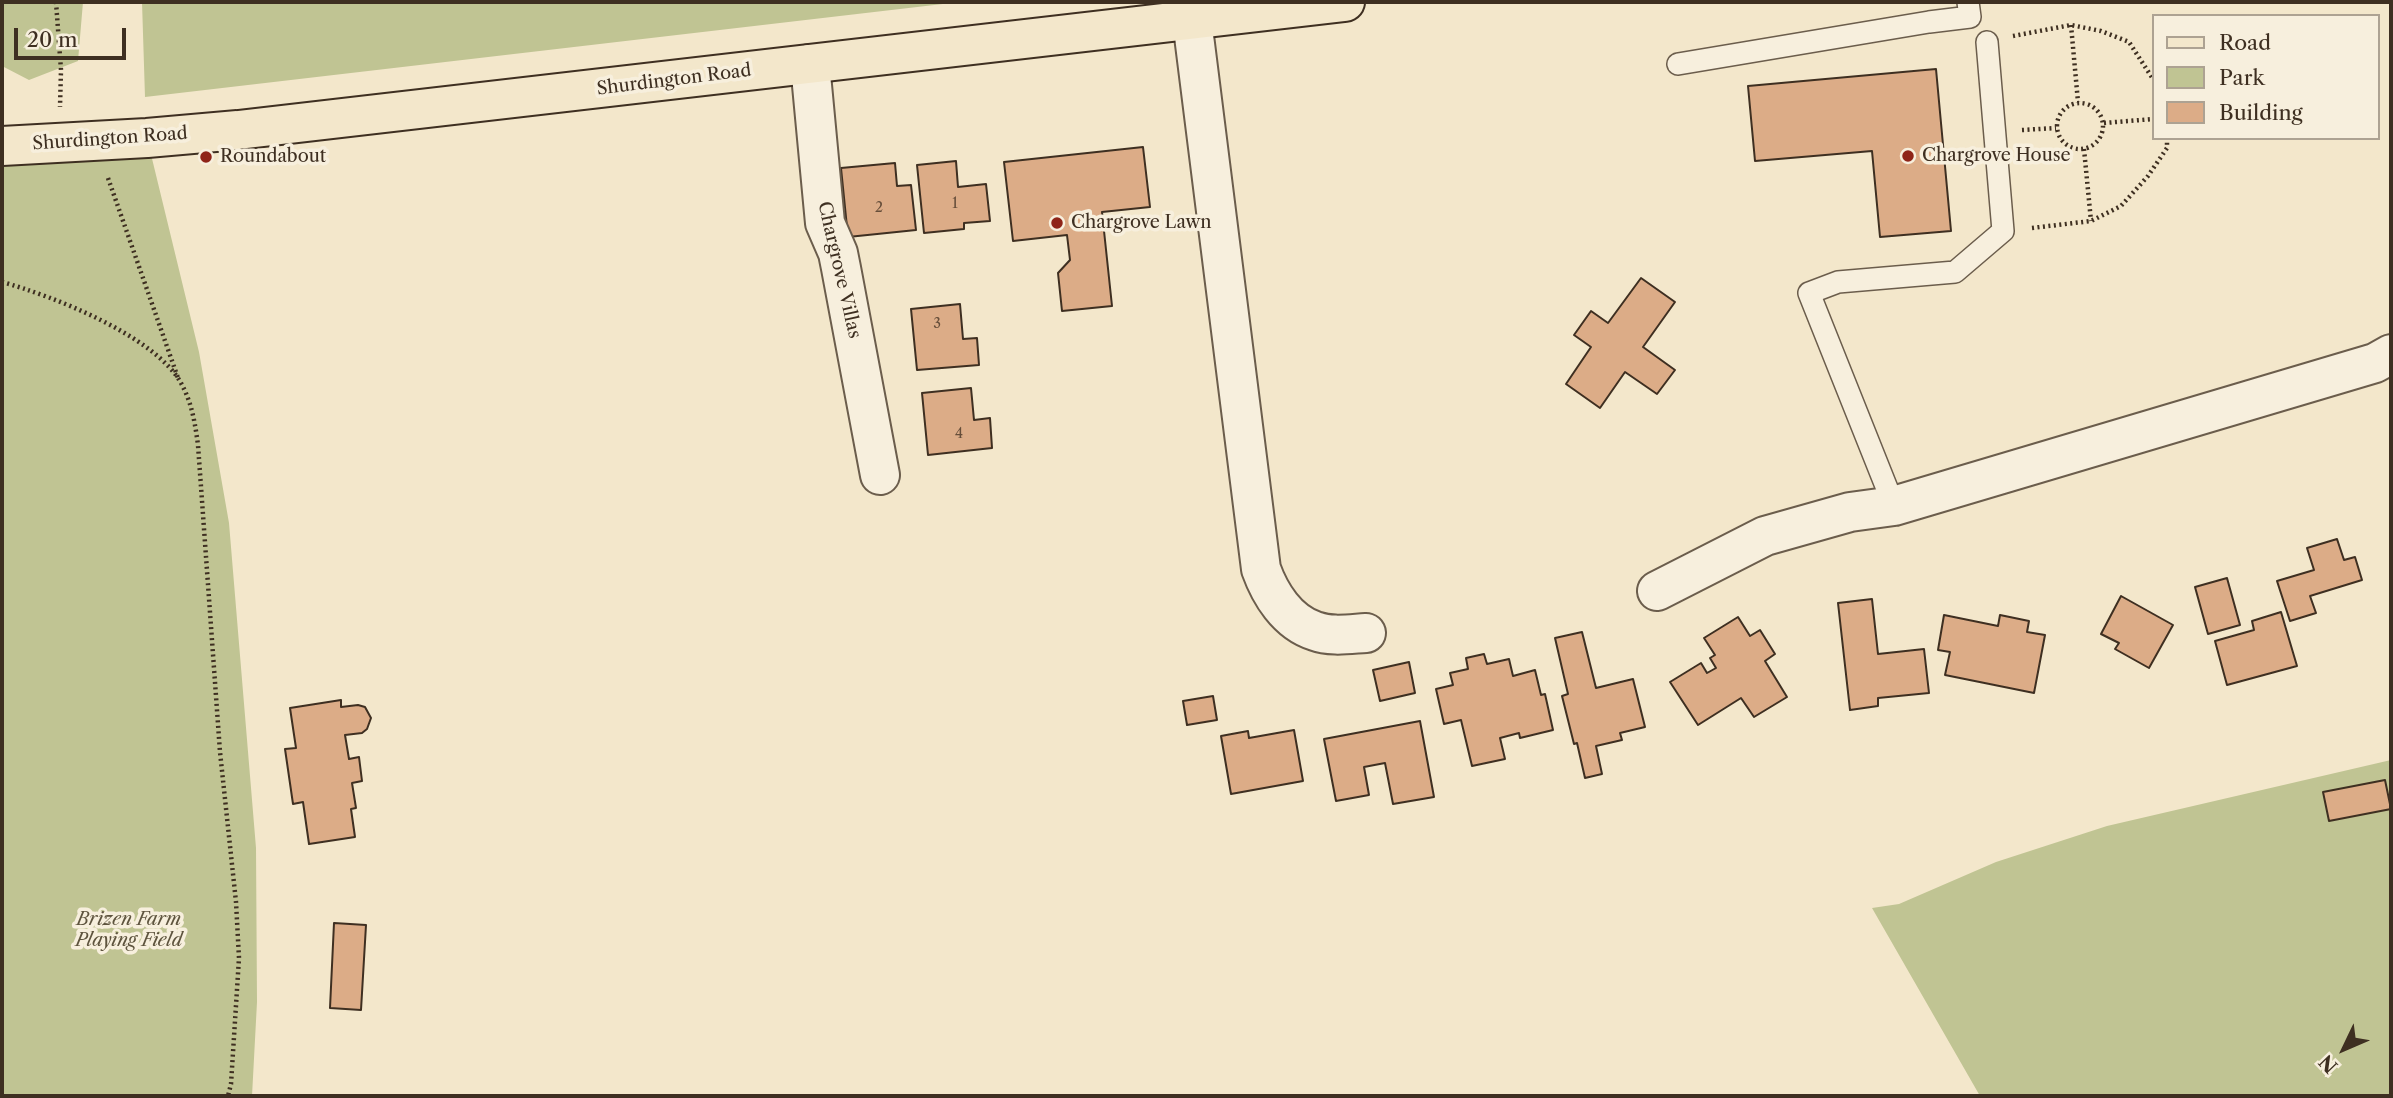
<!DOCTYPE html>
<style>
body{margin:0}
#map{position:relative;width:2393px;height:1098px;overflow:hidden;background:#f3e7cb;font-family:"Libre Caslon Text",serif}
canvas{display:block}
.frame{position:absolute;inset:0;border:4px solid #3e2f21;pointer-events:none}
.legend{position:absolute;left:2152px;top:14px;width:228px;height:126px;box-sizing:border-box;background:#f7efdd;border:2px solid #ada292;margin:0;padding:9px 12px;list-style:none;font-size:21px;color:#3e2f21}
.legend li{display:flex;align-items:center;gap:14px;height:35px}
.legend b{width:35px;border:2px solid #ada292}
.north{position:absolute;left:2309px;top:1014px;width:70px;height:70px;-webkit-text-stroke:5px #f7efdd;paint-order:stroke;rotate:226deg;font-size:19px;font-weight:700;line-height:28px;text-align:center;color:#3e2f21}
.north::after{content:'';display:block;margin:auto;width:24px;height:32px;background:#3e2f21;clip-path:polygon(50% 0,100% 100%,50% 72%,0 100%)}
.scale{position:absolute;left:14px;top:28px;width:112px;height:32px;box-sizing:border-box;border:4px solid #3e2f21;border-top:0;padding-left:9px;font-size:21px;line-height:24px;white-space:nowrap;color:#3e2f21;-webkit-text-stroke:5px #f7efdd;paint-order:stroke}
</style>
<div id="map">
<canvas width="2393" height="1098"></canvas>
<div class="frame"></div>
<ul class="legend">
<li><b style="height:9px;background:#f3e7cb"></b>Road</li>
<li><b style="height:19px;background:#c0c493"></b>Park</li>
<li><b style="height:19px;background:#dcac87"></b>Building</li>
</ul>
<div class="north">N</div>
<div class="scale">20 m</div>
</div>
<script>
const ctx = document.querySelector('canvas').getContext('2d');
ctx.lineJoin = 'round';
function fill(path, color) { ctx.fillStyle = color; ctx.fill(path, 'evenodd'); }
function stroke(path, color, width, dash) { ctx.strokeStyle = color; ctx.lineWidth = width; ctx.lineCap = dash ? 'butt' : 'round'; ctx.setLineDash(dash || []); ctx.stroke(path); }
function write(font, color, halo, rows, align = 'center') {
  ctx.font = font + ' "Libre Caslon Text",serif'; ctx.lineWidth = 7; ctx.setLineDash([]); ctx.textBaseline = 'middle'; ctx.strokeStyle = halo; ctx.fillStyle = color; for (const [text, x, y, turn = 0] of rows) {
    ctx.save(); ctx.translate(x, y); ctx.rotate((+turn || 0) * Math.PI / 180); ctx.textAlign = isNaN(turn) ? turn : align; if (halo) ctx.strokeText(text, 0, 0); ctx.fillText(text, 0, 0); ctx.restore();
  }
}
const green = new Path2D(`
 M2 2H83L78 61 29 80 2 66Z
 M142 2H960L145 97Z
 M147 138 199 352 229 523 256 848 257 1002 252 1096H2V146Z
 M2391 760V1096H1980L1872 908 1899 904 1996 862 2107 826Z`);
const building = new Path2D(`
 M1936 69 1951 231 1880 237 1872 151 1755 161 1748 86Z
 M1143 147 1150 207 1102 212 1112 306 1062 311 1058 273 1070 260 1067 235 1013 241 1004 162Z
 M956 161 958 187 986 184 990 221 964 223V229L924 233 917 165Z
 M895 163 897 186 911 185 916 230 848 237 841 168Z
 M1641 278 1675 302 1643 347 1675 370 1657 394 1625 372 1600 408 1566 384 1591 347 1574 335 1591 311 1608 323Z
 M960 304 963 339 977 338 979 365 917 370 911 309Z
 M971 388 974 420 990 418 992 448 928 455 922 393Z
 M2337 539 2344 560 2355 557 2362 580 2310 596 2316 613 2290 621 2277 581 2314 570 2307 548Z
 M2227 578 2240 625 2208 634 2195 587Z
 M2121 596 2173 625 2149 668 2115 649 2119 643 2101 634Z
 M1872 599 1878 654 1924 649 1929 693 1878 698V706L1850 710 1838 603Z
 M2281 612 2297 666 2227 685 2215 641 2254 630 2252 621Z
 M1944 615 1998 626 2000 615 2029 621 2027 632 2045 635 2034 693 1945 675 1950 652 1938 650Z
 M1738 617 1750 636 1760 630 1775 654 1765 661 1787 697 1754 717 1741 698 1698 725 1670 682 1701 663 1707 673 1716 668 1710 658 1715 655 1704 638Z
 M1582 632 1596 688 1633 679 1645 727 1620 733 1622 740 1596 746 1602 774 1585 778 1577 743 1574 744 1562 696 1568 694 1555 638Z
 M1484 654 1487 664 1509 659 1513 676 1535 670 1541 695 1545 694 1553 730 1520 738 1519 733 1500 738 1505 759 1472 766 1461 720 1444 724 1436 689 1453 685 1450 673 1468 669 1466 658Z
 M1409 662 1415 693 1380 701 1373 670Z
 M1213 696 1217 720 1187 725 1183 701Z
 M341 700V707L358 705 365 707 371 718 367 729 362 733 345 735 349 759 359 757 362 781 352 783 356 808 351 809 355 837 309 844 303 802 293 804 285 749 296 748 290 708Z
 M1420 721 1434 797 1393 804 1385 763 1364 767 1369 795 1336 801 1324 739Z
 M1294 730 1303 781 1231 794 1221 736 1248 731 1249 738Z
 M2385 780 2391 809 2329 821 2323 792Z
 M334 923 366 925 361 1010 330 1008Z`);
const path = new Path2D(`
 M56 2 61 70 60 107
 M2071 25 2078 102
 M2013 36 2071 25 2101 31 2129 42 2153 79
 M2057 126a23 23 0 1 1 46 0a23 23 0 1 1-46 0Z
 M2104 123 2153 119
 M2022 130 2056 128
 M2084 149 2091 221
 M108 178 178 378
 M2032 228 2091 221 2121 206 2148 176 2167 148V138
 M2 282C53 296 155 336 181 383 192 403 195 423 198 445L220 752 236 902 239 958 231 1084 228 1096`);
const service = new Path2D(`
 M1678 64 1929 22 1970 17 1968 2
 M1894 506 1809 293 1838 282 1955 272 2003 231 1987 42`);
const minor = new Path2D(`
 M1192 20 1261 569C1270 594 1287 622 1315 631 1331 637 1349 634 1366 633
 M810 64 825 223 838 253 841 268 880 475
 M1657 591 1765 536 1850 512 1894 506 2375 363 2391 354`);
const primary = new Path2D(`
 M2 146 147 138 238 130 1345 2`);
const markers = [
 [1908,156,7,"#8f2418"],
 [206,157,7,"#8f2418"],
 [1057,223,7,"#8f2418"]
];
const numberNames = [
 ["1",955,204],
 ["2",879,208],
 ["3",937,324],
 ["4",959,434]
];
const streetNames = [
 ["Shurdington Road",674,80,-7],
 ["Shurdington Road",110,139,-4],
 ["Chargrove Villas",839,270,77]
];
const poiNames = [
 ["Chargrove House",1922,156],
 ["Roundabout",220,157],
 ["Chargrove Lawn",1071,223]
];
const parkNames = [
 ["Brizen Farm",129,920],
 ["Playing Field",129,941]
];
fill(green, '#c0c493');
fill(building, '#dcac87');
stroke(building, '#3e2f21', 2);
stroke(service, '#6b5d4c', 24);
stroke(minor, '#6b5d4c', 42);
stroke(primary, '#3e2f21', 42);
stroke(path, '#3e2f21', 4.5, [2, 3.5]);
stroke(service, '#f7efdd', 21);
stroke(minor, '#f7efdd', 38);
stroke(primary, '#f3e7cb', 38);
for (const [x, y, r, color] of markers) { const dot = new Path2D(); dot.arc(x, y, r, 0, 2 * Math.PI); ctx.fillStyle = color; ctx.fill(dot); stroke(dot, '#f7efdd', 2.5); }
write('14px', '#664e3a', null, numberNames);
write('18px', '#3e2f21', '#f7efdd', streetNames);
write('18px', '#3e2f21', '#f7efdd', poiNames, 'left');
write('italic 18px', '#5e543e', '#f7efdd', parkNames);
</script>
